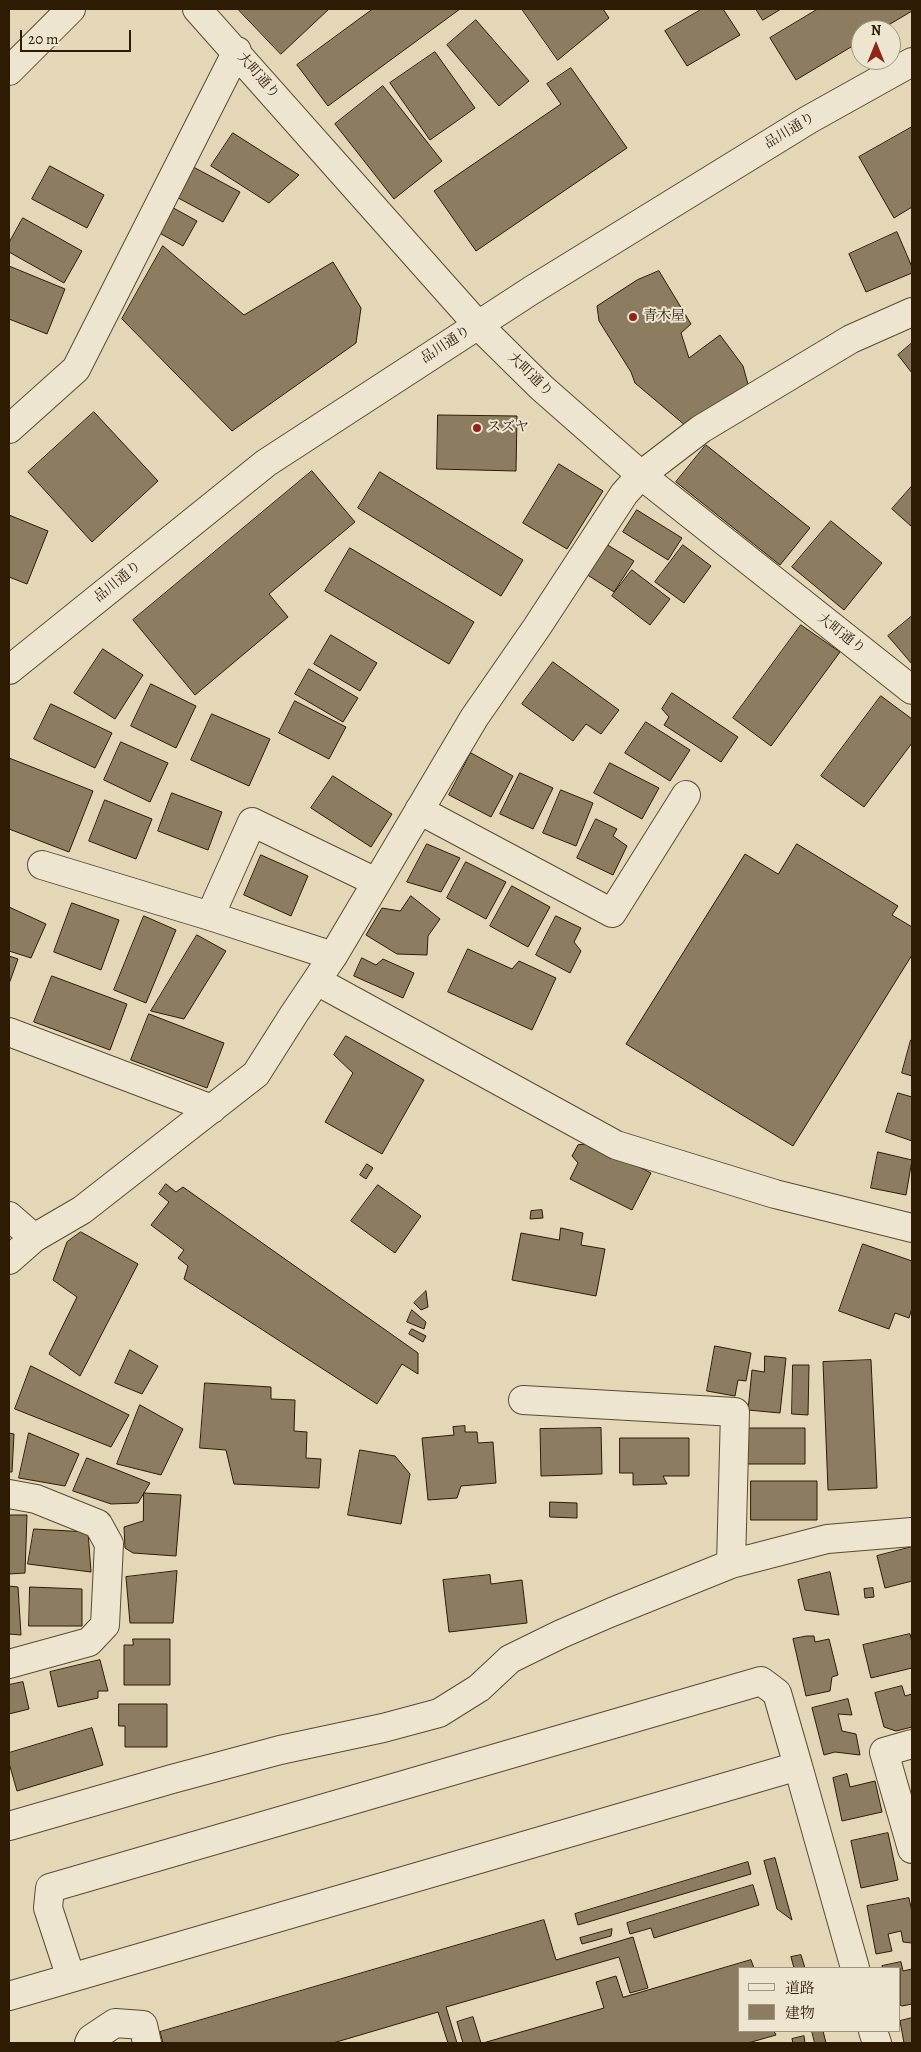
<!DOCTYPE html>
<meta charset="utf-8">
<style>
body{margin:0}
#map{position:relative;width:921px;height:2052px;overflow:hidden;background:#e3d7b7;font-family:Alegreya,"Noto Serif JP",serif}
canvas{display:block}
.frame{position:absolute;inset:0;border:10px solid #2e1b04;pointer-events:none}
.legend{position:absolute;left:738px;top:1967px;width:162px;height:65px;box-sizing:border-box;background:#ede5d0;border:1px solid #a1947e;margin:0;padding:6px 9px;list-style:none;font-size:15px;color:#2e1b04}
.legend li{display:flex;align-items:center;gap:10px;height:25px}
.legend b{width:25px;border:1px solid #a1947e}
.north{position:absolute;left:851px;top:20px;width:50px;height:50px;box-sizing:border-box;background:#ede5d0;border:1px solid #a1947e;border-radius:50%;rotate:0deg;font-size:14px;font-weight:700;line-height:20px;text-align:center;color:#2e1b04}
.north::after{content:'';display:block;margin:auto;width:18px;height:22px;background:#8f2418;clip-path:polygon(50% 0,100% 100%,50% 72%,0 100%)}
.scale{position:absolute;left:20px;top:30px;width:111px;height:22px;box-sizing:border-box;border:2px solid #2e1b04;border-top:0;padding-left:6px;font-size:15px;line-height:18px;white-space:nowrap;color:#2e1b04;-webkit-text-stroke:4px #ede5d0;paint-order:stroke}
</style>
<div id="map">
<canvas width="921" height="2052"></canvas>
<div class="frame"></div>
<ul class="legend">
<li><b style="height:6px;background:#ede5d0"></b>道路</li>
<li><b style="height:14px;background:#8c7d61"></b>建物</li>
</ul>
<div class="north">N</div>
<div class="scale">20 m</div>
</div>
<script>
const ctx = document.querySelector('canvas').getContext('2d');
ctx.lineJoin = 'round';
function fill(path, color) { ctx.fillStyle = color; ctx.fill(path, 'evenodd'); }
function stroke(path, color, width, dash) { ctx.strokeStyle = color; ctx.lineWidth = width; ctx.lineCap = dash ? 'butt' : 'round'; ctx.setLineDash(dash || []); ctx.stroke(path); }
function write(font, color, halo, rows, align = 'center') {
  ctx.font = font + ' Alegreya,"Noto Serif JP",serif'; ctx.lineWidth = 4; ctx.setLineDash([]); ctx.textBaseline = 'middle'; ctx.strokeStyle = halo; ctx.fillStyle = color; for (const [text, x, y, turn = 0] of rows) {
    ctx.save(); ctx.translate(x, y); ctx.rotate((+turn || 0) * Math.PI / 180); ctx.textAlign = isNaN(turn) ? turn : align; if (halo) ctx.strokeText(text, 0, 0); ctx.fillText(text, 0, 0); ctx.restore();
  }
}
const building = new Path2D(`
 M238 9H329L281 54Z
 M373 9H460L328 106 297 65Z
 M522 9H603L609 18 558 60Z
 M702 9H723L740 35 687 66 665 31Z
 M756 9H781L763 20Z
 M818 9H912V11L880 30H861V41L796 80 770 38Z
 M476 20 529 81 499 106 447 45Z
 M435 52 475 108 430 140 390 83Z
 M571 68 627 148 476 251 434 191 561 104 547 84Z
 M383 86 442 161 394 199 335 124Z
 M912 127V207L894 218 859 157Z
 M233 133 299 175 269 203 211 166Z
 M184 162 240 192 223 222 167 192Z
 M50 166 104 195 87 228 32 199Z
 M168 205 197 221 183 246 154 230Z
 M23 218 82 251 64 283 9 252V243Z
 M897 232 912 267V273L866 292 849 254Z
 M163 246 244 315 333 262 361 308 356 343 232 431 122 319Z
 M9 266 65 289 47 334 9 319Z
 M659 271 691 324 681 333 689 358 720 335 743 366 749 388 686 426 635 383 631 372 599 321 597 306 637 280Z
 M912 343V373L898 355Z
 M94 412 158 481 92 542 28 472Z
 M438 415 517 416 516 471 437 469Z
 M706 445 810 528 780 565 676 482Z
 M559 464 603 491 567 549 523 523Z
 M312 471 355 522 269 594 288 617 195 695 133 620Z
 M380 472 523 560 501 596 358 508Z
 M912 486V527L892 509Z
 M637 510 682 538 668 560 623 532Z
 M9 515 48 531 27 584 9 577Z
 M831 521 882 563 844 610 792 567Z
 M606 544 634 561 614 592 586 574Z
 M683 545 711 566 684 603 655 582Z
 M350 548 474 622 449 664 325 591Z
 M632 570 670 599 650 625 612 596Z
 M912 616V664L888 636Z
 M801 625 840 652 771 746 733 718Z
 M331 635 377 663 360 691 314 664Z
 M103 649 143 675 115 719 74 693Z
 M553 662 619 710 601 734 586 724 573 741 522 704Z
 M309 669 358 698 343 722 295 694Z
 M151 684 196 706 176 748 131 726Z
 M672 693 738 737 721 762 664 725 669 717 662 709Z
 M881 696 912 719V743L864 807 821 776Z
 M295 701 346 727 329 759 279 733Z
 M51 704 112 733 95 768 34 739Z
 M212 714 270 739 249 786 191 760Z
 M646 722 690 750 670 781 625 753Z
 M121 742 168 763 150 802 104 780Z
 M471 753 513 776 491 817 449 795Z
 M9 758 93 791 69 852 9 829Z
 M610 763 659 788 642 819 594 793Z
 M520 773 553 788 533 829 500 814Z
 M333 776 392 814 371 847 311 808Z
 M561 790 593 803 576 846 543 833Z
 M172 793 222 812 208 850 158 831Z
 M105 800 152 819 136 859 89 841Z
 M596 819 617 829 613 836 627 846 613 875 577 858Z
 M427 844 460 858 441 892 407 882Z
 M797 844 898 906 892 915 912 927V955L793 1146 626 1044 745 854 778 874Z
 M261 855 308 876 291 916 244 895Z
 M466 862 506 882 486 919 447 898Z
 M512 886 550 907 528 947 490 926Z
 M411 896 440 919 428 936 427 955 397 954 366 935 382 908 400 911Z
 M72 903 119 920 101 970 54 952Z
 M9 907 46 924 31 958 9 951Z
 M144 916 176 930 146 1003 114 990Z
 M556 916 581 928 574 942 581 951 570 973 536 955Z
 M197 935 226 951 184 1019 151 1011Z
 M468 949 512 969 519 961 556 978 532 1030 448 992Z
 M9 956 18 959 9 984Z
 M362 958 376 965 383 959 414 973 403 998 354 976Z
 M52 976 127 1004 110 1050 34 1022Z
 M149 1014 224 1043 207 1088 131 1060Z
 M346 1036 424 1080 382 1154 325 1122 353 1073 334 1055Z
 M911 1040H912V1076L902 1073Z
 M898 1093 912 1097V1141L886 1132Z
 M594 1144 651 1173 632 1210 570 1179 578 1163 572 1156 578 1145Z
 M878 1152 912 1160 906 1195 871 1188Z
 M367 1164 373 1168 366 1179 360 1175Z
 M166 1184 176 1192 183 1187 418 1353V1374L402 1364 377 1404 184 1279 188 1266 178 1258 184 1250 151 1225 169 1202 159 1194Z
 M378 1185 421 1216 395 1253 351 1221Z
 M542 1210 543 1218 530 1219 531 1211Z
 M561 1228 583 1233 581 1245 605 1249 596 1296 512 1280 521 1233 559 1240Z
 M81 1232 138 1264 80 1376 49 1354 77 1297 53 1280 67 1242Z
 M863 1244 912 1261V1308L909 1318 895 1313 889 1329 839 1311Z
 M426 1291 428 1307 421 1310 414 1303Z
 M412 1310 426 1322 424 1329 407 1322Z
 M412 1329 426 1336 423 1342 409 1334Z
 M715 1346 751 1353 746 1381 738 1380 735 1396 707 1391Z
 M130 1350 158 1366 142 1394 115 1383Z
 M765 1356 786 1358 780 1413 748 1410 752 1370 764 1372Z
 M871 1360 877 1488 828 1490 823 1362Z
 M793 1365H809L808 1415 792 1414Z
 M31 1366 129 1415 111 1447 15 1409Z
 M205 1383 271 1387V1399L295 1400 294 1431 307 1432 306 1458 321 1459 319 1488 234 1484 226 1450 200 1448Z
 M140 1405 183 1429 161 1475 117 1464Z
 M465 1426V1432H477L478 1443 493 1442 496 1483 461 1486 457 1498 428 1500 422 1438 454 1435 453 1427Z
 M601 1428 602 1474 541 1476 540 1429Z
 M746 1428H805V1464H746Z
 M9 1433 14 1434 12 1472H9Z
 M29 1433 79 1454 65 1486 19 1478Z
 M620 1438H689V1476H663L667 1484 633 1485V1473H620Z
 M360 1450 395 1456 410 1474 401 1524 348 1515Z
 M87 1458 150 1483 138 1503 111 1504 73 1491Z
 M751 1481H817V1520H751Z
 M144 1493 181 1495 176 1556 133 1553 125 1548 124 1527 143 1521Z
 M550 1502 577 1503V1518L550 1517Z
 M9 1515H27L25 1573 9 1574Z
 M34 1529 88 1532 91 1572 28 1564Z
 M912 1547V1581L885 1588 877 1556Z
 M177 1571 173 1623H130L126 1577Z
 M830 1572 839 1615 805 1610 798 1580Z
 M490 1575 491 1584 522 1580 527 1623 449 1632 443 1580Z
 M9 1586 18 1587 21 1635 9 1634Z
 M30 1587 82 1589V1626H29Z
 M873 1588 874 1597 865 1598 864 1589Z
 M910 1634 912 1642V1668L871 1678 863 1645Z
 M807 1636H814L815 1642 829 1639 838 1675 832 1677 830 1691 806 1696 793 1639Z
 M133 1639H170V1685H124V1645H133Z
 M100 1660 108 1691H98V1698L58 1707 50 1672Z
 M23 1682 29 1709 9 1714V1685Z
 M902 1686 905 1696 912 1694V1727L896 1731 884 1727 875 1693Z
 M848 1699 852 1715 838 1714 842 1731 856 1734 860 1755 835 1752 824 1755 812 1708Z
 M119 1704H167V1747H125V1726H119Z
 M92 1728 103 1765 17 1791 9 1763V1753Z
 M847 1774 850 1787 875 1781 882 1812 842 1821 833 1778Z
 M888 1833 898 1880 861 1888 851 1841Z
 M775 1858 792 1920 777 1909 764 1861Z
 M748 1862 751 1874 578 1925 575 1914Z
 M753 1885 759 1905 654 1938 651 1928 630 1934 627 1923Z
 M909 1898 912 1912V1943L903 1942 901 1931 888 1934 892 1951 876 1954 867 1906Z
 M544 1920 556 1960 633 1937 648 1988 630 1993 619 1957 446 2007 457 2043H448L438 2012 333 2043H163L160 2032Z
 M612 1929 611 1936 582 1944 580 1938Z
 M801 1955 805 1968H794L791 1957Z
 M751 1960 754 1968H740V2031H774L776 2035 748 2043H483L604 2008 596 1982 616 1976 623 1997Z
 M901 1962 903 1971 912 1969V2004L902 2006 900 2005V1968H883L882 1966Z
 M473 2017 481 2043H463L457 2022Z
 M912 2018V2043H904L900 2021Z
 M812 2031H823L826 2043H815Z
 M804 2036 805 2043H793L792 2039Z`);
const minor = new Path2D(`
 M197 9 477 324 542 388 641 475 912 690
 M9 71 71 9
 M9 429 76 369 237 51
 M9 670 266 463 532 290 808 120 912 62
 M419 810 612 913 686 795
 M42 865 210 916 333 956
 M210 916 252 822 376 882
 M317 981 616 1145 775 1194 912 1228
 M9 1032 212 1109
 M9 1216 34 1238
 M9 1260 34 1238 82 1210 256 1074 294 1014 333 956 474 718 537 627 624 494 641 475 701 429 851 339 912 312
 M523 1400 735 1412 731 1564
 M9 1494 36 1499 98 1524 109 1544 105 1625 89 1642 9 1664
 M912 1744 884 1752 912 1849
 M9 1826 172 1779 280 1750 383 1728 439 1713 479 1688 510 1659 561 1634 612 1612 731 1564 827 1539 912 1532
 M71 1978 48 1908 50 1888 761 1681 777 1693 798 1766
 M9 1996 798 1766 855 1968
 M873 2031 877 2043
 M89 2043 91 2039 115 2023 143 2025 147 2043`);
const markers = [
 [633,317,5,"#8f2418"],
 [477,428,5,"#8f2418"]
];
const streetNames = [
 ["大町通り",258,76,49],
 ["品川通り",790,131,-31],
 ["品川通り",446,345,-33],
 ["大町通り",530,375,44],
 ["品川通り",118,582,-39],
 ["大町通り",841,634,38]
];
const poiNames = [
 ["青木屋",643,317],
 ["スズヤ",487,428]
];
fill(building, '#8c7d61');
stroke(building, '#2e1b04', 1);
stroke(minor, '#5b4a31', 30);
stroke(minor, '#ede5d0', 28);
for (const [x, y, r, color] of markers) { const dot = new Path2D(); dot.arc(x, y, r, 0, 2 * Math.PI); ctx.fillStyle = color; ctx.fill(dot); stroke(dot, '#ede5d0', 2); }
write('14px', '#2e1b04', '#ede5d0', streetNames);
write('14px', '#2e1b04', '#ede5d0', poiNames, 'left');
</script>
